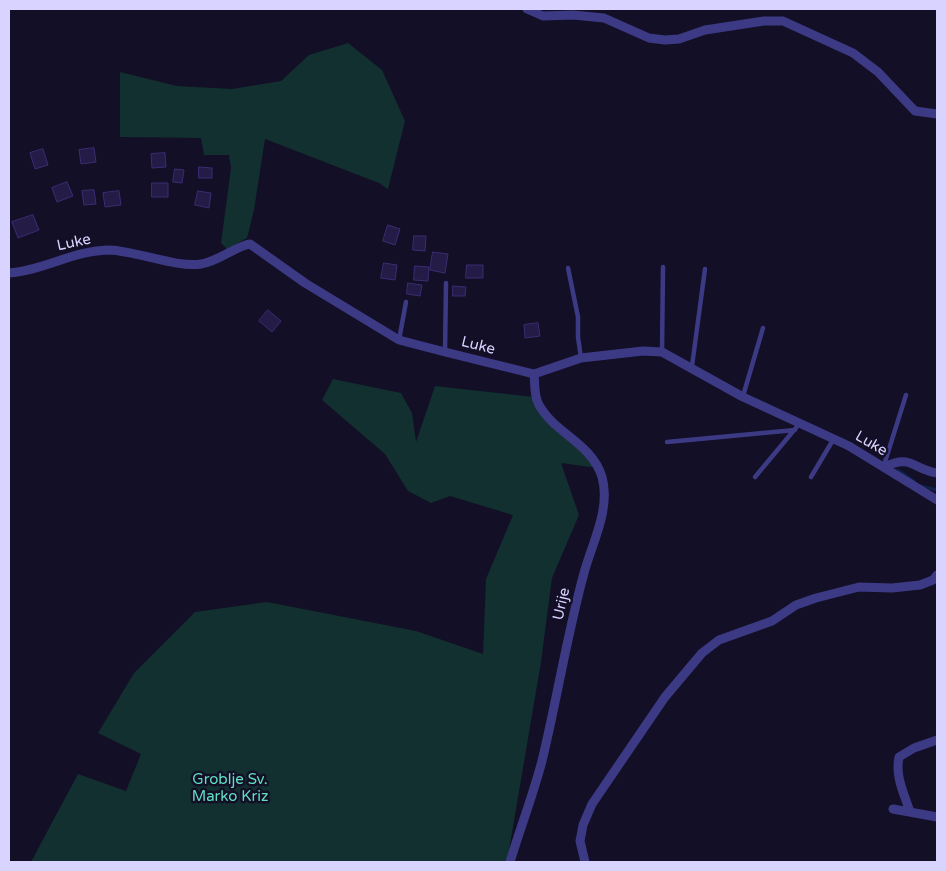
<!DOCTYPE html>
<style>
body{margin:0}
#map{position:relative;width:946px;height:871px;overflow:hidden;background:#130f26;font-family:"Varela Round",sans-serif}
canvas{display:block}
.frame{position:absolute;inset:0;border:10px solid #d9d4ff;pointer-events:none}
</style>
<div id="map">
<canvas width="946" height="871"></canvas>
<div class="frame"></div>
</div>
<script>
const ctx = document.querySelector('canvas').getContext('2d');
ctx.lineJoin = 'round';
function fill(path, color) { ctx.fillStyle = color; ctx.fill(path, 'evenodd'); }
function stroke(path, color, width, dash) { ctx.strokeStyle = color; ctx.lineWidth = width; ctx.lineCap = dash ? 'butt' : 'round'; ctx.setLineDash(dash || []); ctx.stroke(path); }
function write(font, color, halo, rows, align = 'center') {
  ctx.font = font + ' "Varela Round",sans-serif'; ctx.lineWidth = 5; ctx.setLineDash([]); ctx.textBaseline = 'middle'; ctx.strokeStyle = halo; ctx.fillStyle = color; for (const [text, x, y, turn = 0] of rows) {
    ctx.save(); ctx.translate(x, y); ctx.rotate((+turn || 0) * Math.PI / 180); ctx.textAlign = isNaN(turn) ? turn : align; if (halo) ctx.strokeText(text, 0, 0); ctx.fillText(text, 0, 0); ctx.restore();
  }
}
const green = new Path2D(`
 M348 43 382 70 405 121 388 189 379 183 265 139 254 210 247 238 227 249 221 243 231 168 229 155H204L201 138 120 137V72L177 86 232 89 281 81 309 55Z
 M333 379 401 393 412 413 416 442 435 386 534 397 598 468 561 463 579 515 552 578 541 662 507 862H31L78 774 126 791 141 754 98 733 134 673 195 612 267 602 416 631 483 654 486 579 513 515 450 496 431 503 408 491 385 454 322 400Z`);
const stream = new Path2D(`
 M898 470 914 481
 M921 486 937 490`);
const building = new Path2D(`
 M94 148 96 162 81 164 79 150Z
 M43 149 48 165 35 169 30 153Z
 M165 153 166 167 152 168 151 154Z
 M199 167 212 168V178H199Z
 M175 169 184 170 182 183 173 182Z
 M67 182 73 196 57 202 52 188Z
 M152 183H168V197H152Z
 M94 190 96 204 84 205 82 191Z
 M119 191 121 205 105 207 103 193Z
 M198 191 211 193 209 208 195 205Z
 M33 215 39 230 18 238 12 222Z
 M388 225 400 229 395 245 383 241Z
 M414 236H426L425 251 413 250Z
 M433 252 448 254 445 273 430 270Z
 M384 263 397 265 395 280 381 278Z
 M467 265H483V278H466Z
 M415 266 429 267 428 281 414 280Z
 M408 283 422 285 420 296 407 294Z
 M453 286 466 287 465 296H453Z
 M268 310 281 321 272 332 259 321Z
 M538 323 540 336 525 338 524 325Z`);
const lane = new Path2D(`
 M568 268 578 317V337L581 358
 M399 340 406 302
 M445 352 446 283
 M662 352 663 267
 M692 366 705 269
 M743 396 763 328
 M667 442 795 430
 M884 465 906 395
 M755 477 800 423
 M811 477 833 440`);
const street = new Path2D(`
 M527 9 543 16 573 15 604 18 649 38 665 40 679 39 705 30 764 21H783L853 53 878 72 915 111 937 114
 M9 273C43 271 74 250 110 250 135 251 178 268 201 264 217 262 238 245 250 244L305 283 399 340 445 352 534 374 581 358 643 351 662 352 743 397 849 446 937 500
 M884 467C912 454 912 469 937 473
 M893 809 937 817
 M910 812C904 793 895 777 899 757L914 748 937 740
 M510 862C520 829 533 795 542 761 557 699 567 635 584 573 592 543 611 509 602 477 592 443 553 433 538 403 534 394 535 384 534 374
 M585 862 580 841 583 825 592 804 665 697 702 653 719 640 772 621 796 605 816 598 859 587 892 588 920 585 933 580 937 575`);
const streetNames = [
 ["Luke",74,243,-12],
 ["Luke",478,346,14],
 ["Luke",871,444,30],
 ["Urije",562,604,-77]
];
const parkNames = [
 ["Groblje Sv.",230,780],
 ["Marko Kriz",230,797]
];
fill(green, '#12302f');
stroke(stream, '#0c2248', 3);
fill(building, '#241b47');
stroke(building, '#3b2d73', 1);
stroke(lane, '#3d3a85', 4.5);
stroke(street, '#3d3a85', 9);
write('15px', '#d9d4ff', '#130f26', streetNames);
write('15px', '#5fe0c0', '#130f26', parkNames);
</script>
